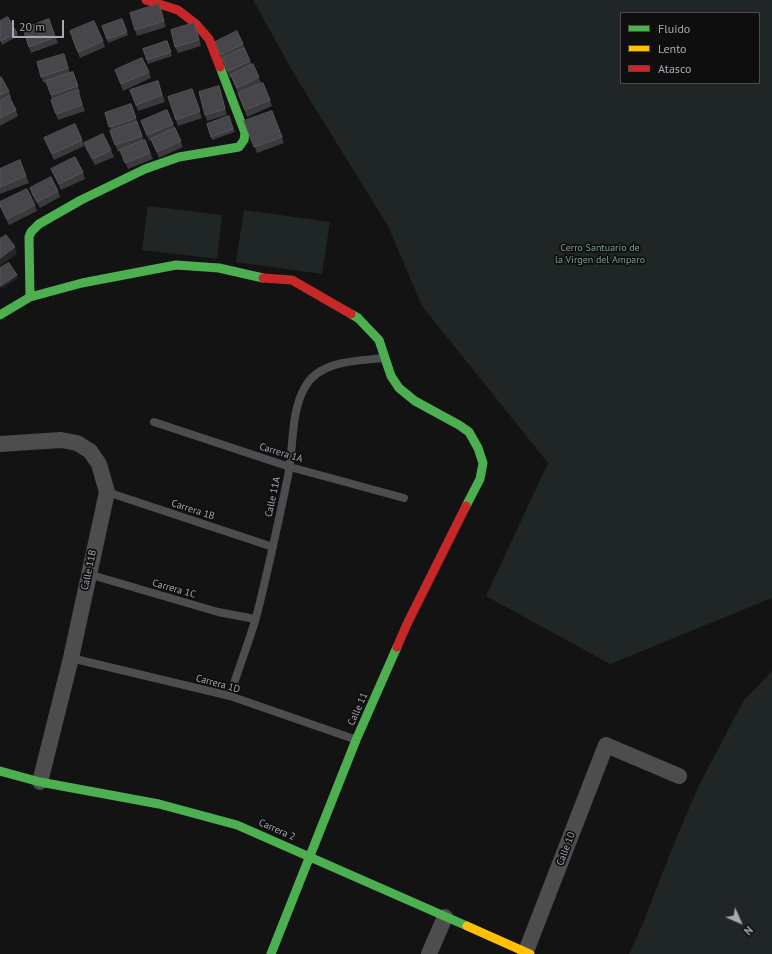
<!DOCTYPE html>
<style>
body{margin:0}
#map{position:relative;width:772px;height:954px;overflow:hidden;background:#141314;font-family:"PT Sans",sans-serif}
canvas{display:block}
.legend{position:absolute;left:620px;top:12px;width:140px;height:72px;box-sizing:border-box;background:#0f0e0f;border:1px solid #4d4b51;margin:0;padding:5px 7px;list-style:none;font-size:12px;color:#aba6b3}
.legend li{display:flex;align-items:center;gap:8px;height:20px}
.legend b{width:20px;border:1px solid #4d4b51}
.north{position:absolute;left:720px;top:902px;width:40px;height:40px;-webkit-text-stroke:3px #0f0e0f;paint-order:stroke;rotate:135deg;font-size:11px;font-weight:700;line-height:16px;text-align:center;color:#aba6b3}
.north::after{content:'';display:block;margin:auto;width:14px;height:18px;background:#aba6b3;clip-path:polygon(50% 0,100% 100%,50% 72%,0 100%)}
.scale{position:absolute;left:12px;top:20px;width:52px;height:18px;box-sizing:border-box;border:2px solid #aba6b3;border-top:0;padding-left:5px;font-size:12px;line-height:14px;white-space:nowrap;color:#aba6b3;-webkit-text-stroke:3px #0f0e0f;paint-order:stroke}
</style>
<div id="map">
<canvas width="772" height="954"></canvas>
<ul class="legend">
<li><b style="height:5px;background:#4caf50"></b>Fluido</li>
<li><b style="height:5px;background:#ffc107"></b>Lento</li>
<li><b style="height:5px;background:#c62828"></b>Atasco</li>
</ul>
<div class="north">N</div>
<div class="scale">20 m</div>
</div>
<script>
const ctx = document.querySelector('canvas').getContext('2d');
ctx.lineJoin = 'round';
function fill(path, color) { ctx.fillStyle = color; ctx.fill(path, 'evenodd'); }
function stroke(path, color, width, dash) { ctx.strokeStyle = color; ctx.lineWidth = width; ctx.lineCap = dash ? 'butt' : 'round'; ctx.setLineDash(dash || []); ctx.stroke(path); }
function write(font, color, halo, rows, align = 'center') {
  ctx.font = font + ' "PT Sans",sans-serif'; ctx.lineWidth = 3.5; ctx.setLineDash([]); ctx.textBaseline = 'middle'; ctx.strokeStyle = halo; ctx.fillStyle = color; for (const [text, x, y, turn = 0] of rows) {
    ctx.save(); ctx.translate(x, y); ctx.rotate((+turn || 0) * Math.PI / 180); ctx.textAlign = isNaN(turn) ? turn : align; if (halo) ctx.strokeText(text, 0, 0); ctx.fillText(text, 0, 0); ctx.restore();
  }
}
const green = new Path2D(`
 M253 0H772V598L610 664 486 596 548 463 422 306 388 226 297 79ZM621 13H759V83H621Z
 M148 206 222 215 217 259 142 250Z
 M244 210 330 222 322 274 236 262Z
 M772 671V954H629L642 926 671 851 699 785 744 700Z`);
const lane = new Path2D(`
 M154 422 290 467 404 498
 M107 492 273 547
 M88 574 218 612 255 619
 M71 658 230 696 354 739
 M230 696C238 670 248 644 256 618 268 571 278 524 288 476 294 448 290 413 305 387 320 360 357 361 384 358`);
const street = new Path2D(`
 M0 444 61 440 77 443 90 451 99 464 107 492 71 658 40 782
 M429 954 445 917
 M525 954 606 745 679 776`);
const fast = new Path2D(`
 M30 297 29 237 31 232 39 224 81 200 145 169 179 157 239 147 244 140 245 133 220 67
 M351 314 358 318 379 340 391 376 399 388 415 401 459 425 469 432 478 448 483 463 480 479 466 506
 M0 315 30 297 82 283 176 265 219 268 263 278
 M0 771 40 782 159 804 237 825 467 926
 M271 954 356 740 397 647`);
const slow = new Path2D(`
 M467 926 530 954`);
const jam = new Path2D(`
 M146 0 178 10 196 24 209 39 220 67
 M263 278 292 280 351 314
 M397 647 407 624 466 506`);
const wall = new Path2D(`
 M159 4 166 27 137 36 135 30Z
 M49 19 58 43 31 53 23 29Z
 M122 19 128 35 108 43 102 26Z
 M0 21 17 33 18 36 2 45 0 40Z
 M197 30 201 46 178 53 175 47Z
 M72 38 103 41 105 47 80 58Z
 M167 41 172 56 148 64 143 49Z
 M215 42 243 44 252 65 270 100 272 106 247 117 238 93 231 77 230 78 224 65Z
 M64 54 70 73 73 72 80 92 78 93 85 111 58 120 51 100 52 99 47 82 44 83 41 77Z
 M115 70 149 72 151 78 123 91Z
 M0 78 9 91 11 97 9 98 16 110 18 116 0 126Z
 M158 81 165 102 138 111 130 90Z
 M192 89 202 118 178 126 168 97Z
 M221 93 227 115 207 121 205 115Z
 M131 104 144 141 145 140 153 159 128 169 120 151 118 152 105 113Z
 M167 110 183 147 159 158 151 140 149 141 141 121Z
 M272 111 284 143 257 153 244 121Z
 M229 116 235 132 212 140 207 124Z
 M44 138 82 140 84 146 54 160Z
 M84 143 111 150 114 157 95 165 86 149Z
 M20 160 29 183 0 194V169Z
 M51 169 83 172 85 179 61 190Z
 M30 188 58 191 60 197 40 208 32 195Z
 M0 202 35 205 37 211 9 225 1 209 0 206Z`);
const shadedWall = new Path2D(`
 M15 247 17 254 0 266V258Z
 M17 275 18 278 1 289 0 286Z`);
const building = new Path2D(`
 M159 4 164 21 135 30 130 13Z
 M8 17 17 33 1 41 0 39V21Z
 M49 19 55 37 29 47 23 29Z
 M122 19 127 32 107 39 102 26Z
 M94 21 103 41 78 52 70 31Z
 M194 23 199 40 175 47 171 30Z
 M237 31 243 44 221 55 215 42Z
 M167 41 171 52 147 60 143 49Z
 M244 48 250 61 228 71 222 58Z
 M64 54 68 68 41 77 37 62Z
 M142 58 149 72 121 84 115 70Z
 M253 64 259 77 237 88 231 75Z
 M73 72 78 86 51 95 46 81Z
 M1 77 9 91 0 95V78Z
 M158 81 162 95 136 105 130 90Z
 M263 83 270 100 245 110 238 93Z
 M219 86 225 109 205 115 199 92Z
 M192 89 200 111 176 120 168 97Z
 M78 90 82 105 56 114 51 100Z
 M9 96 16 110 0 118V101Z
 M131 104 136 118 109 127 105 113Z
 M167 110 173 124 147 135 141 121Z
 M272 111 282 137 254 147 244 121Z
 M229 116 233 129 211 137 207 124Z
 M137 122 142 136 115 145 110 131Z
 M75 124 82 140 52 154 44 138Z
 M175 128 181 141 157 152 151 139Z
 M103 134 111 150 93 159 84 143Z
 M145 140 150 153 125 163 120 150Z
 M75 157 83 172 59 184 51 169Z
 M20 160 26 176 0 187V169Z
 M51 177 58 191 37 202 30 188Z
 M27 189 35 205 7 219 0 205V202Z
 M6 235 15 247 0 258V239Z
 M9 263 17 275 0 286V268Z`);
const parkNames = [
 ["Cerro Santuario de",600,248],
 ["la Virgen del Amparo",600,260]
];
const streetNames = [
 ["Carrera 1A",281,453,17],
 ["Calle 11A",273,497,-78],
 ["Carrera 1B",193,510,18],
 ["Calle 11B",89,570,-78],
 ["Carrera 1C",174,589,16],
 ["Carrera 1D",218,684,15],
 ["Calle 11",358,709,-66],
 ["Carrera 2",277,830,24],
 ["Calle 10",566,849,-69]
];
fill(green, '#202625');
stroke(lane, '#4d4c4f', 8);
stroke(street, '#4d4c4f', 16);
stroke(fast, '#4caf50', 9);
stroke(slow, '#ffc107', 9);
stroke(jam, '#c62828', 9);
fill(wall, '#3b3a3d');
fill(shadedWall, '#272627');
fill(building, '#47464a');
stroke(building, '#57555a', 1);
write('10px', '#7f9d95', '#0f0e0f', parkNames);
write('10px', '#aba6b3', '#0f0e0f', streetNames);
</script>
